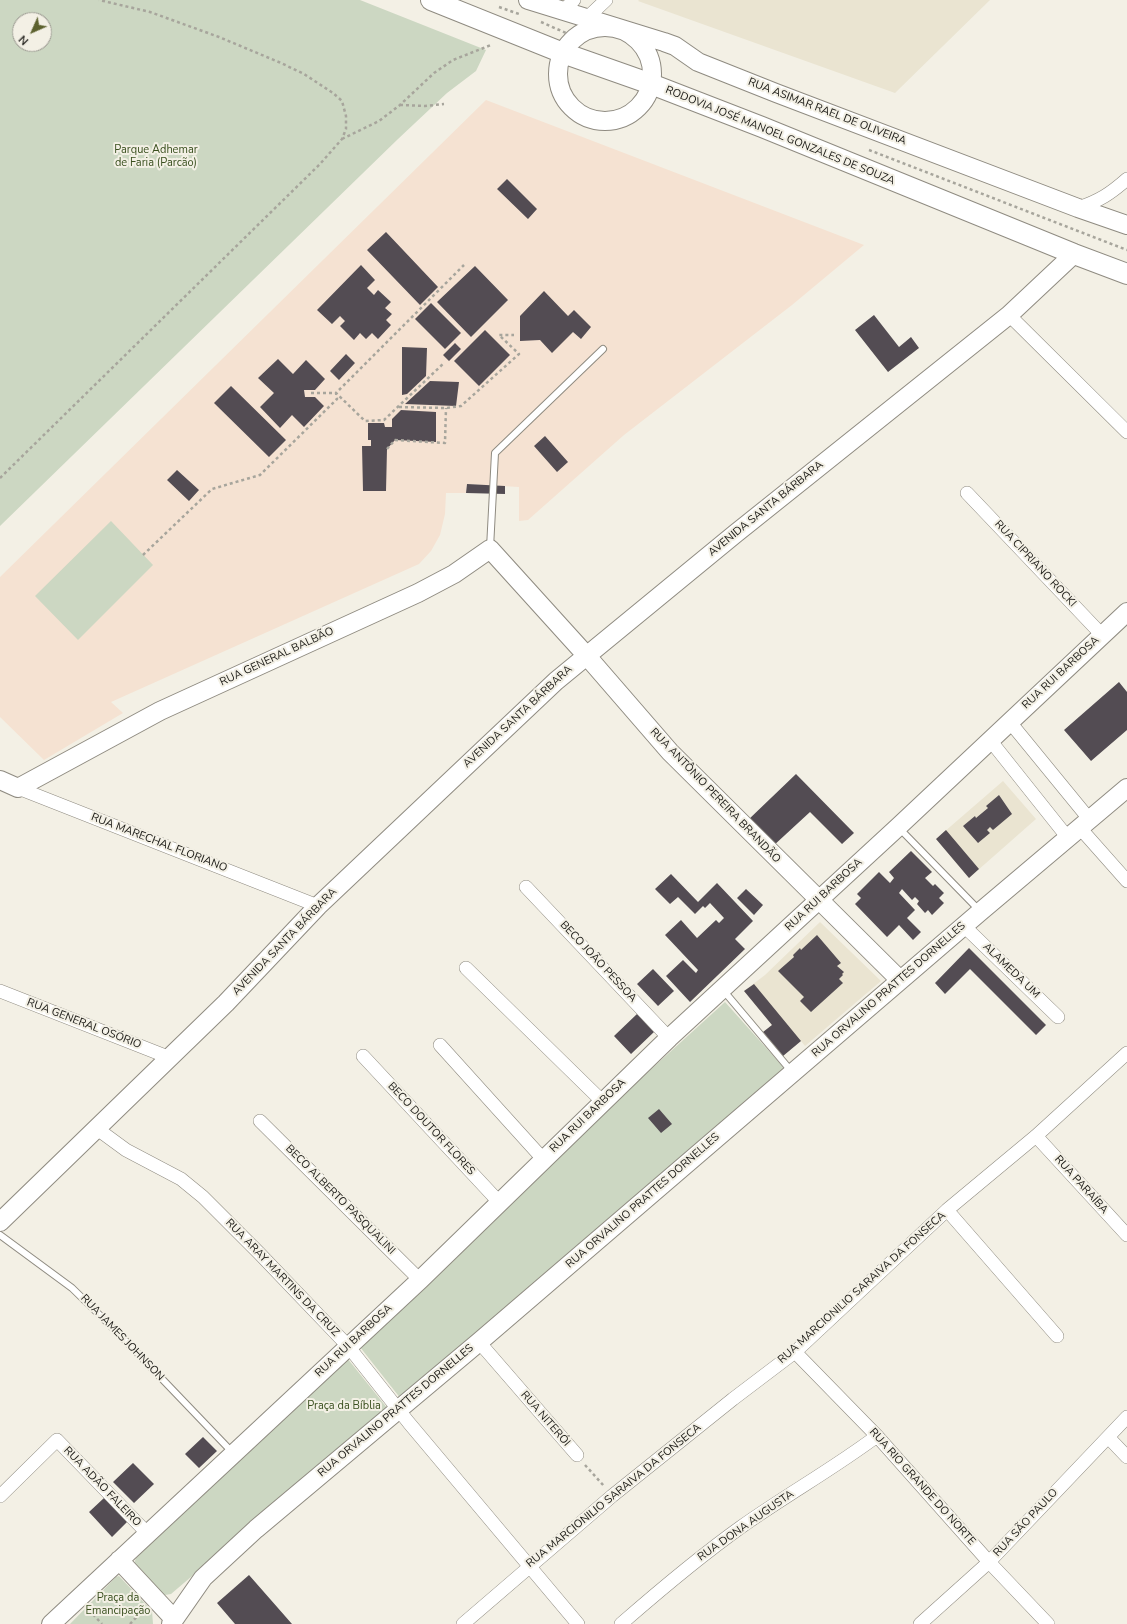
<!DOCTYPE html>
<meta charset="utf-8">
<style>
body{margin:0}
#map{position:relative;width:1127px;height:1624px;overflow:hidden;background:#f3f0e5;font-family:"Nunito Sans",sans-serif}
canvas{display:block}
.north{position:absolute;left:12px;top:12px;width:40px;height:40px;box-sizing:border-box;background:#f3f0e5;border:1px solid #9c9a92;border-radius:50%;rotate:225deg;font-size:11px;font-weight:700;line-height:16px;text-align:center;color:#1a1915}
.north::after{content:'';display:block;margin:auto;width:14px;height:18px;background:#5c612e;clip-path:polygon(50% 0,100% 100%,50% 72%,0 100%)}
</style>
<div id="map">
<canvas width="1127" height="1624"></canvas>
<div class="north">N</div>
</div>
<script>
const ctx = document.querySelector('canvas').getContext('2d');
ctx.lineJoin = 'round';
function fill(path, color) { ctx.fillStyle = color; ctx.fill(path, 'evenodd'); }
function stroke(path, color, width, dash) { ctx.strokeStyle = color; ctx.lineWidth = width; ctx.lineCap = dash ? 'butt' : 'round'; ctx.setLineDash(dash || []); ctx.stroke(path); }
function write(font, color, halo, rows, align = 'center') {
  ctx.font = font + ' "Nunito Sans",sans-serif'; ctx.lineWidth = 4; ctx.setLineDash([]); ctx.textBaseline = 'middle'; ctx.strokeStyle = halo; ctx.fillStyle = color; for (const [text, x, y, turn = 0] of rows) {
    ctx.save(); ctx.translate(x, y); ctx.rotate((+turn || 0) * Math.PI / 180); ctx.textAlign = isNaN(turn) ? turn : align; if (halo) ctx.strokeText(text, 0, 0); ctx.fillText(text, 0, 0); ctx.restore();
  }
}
const built = new Path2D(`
 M639 0H990L895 93 638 1Z
 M1003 781 1036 819 969 878 936 839Z
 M820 922 881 981 805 1046 801 1041 783 1056 763 1032 772 1025 744 991 765 975Z`);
const education = new Path2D(`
 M486 100 864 245 792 305 624 435 528 520 519 521V487L467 484 466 493H446L445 514 440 535 431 551 419 564 111 702 123 713 44 760 0 717V577Z`);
const green = new Path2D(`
 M0 0H360L486 50 476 71 447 93 398 139 0 526ZM20 20H44V44H20Z
 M111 521 153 565 78 640 35 596Z
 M725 1002 786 1070 401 1399 360 1347 637 1082Z
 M347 1358 388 1409 171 1594 165 1595 156 1593 134 1564 136 1558Z
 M119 1576 152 1611 153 1624H70L116 1577Z`);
const building = new Path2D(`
 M507 179 537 209 528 219 497 189Z
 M386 232 438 287 420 305 367 250Z
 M361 265 375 280 367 288 374 295 378 290 391 302 385 308 392 314 386 320 391 325 378 339 372 333 366 339 360 333 354 340 340 326 345 321 340 316 332 324 317 310Z
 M475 266 508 300 471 337 437 302Z
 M544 291 568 316 574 310 591 327 581 339 573 332 552 353 540 340 520 341V316Z
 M431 303 461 333 445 349 415 319Z
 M874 315 899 347 911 337 919 348 888 372 855 330Z
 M485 330 510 355 479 386 454 361Z
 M455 343 461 349 449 361 443 355Z
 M402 347 427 348 426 376 407 394 402 395Z
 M346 354 355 363 339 380 330 371Z
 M278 359 293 374 306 360 325 379 315 390H304L305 397H315L324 406 304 427 292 415 280 428 260 407 274 393 258 378Z
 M430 381 459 382 456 406 405 404Z
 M231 386 286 440 269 457 214 403Z
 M401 410 436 412V442L395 440 387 449 386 491H363L362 446H371V440H368V423H384L385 427H392V419Z
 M545 436 568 462 557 472 534 446Z
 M177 470 199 490 189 501 167 480Z
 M467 484 505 486V494L466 493Z
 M1119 682 1127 692V730L1091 761 1064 730Z
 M796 774 854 833 842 844 810 812 772 847 747 821Z
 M999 795 1012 814 993 830 990 827 987 830 990 833 978 843 963 826 975 816 976 818 988 808 986 806Z
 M946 830 979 869 969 878 936 839Z
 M911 851 932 872 925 878 933 886 935 884 944 893 939 898 944 903 932 915 928 910 925 913 917 904 919 901 915 897 912 900 902 889 899 893 915 910 907 918 921 932 913 940 899 925 887 937 855 904 861 898 857 894 879 872 890 883 894 878 889 872Z
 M671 874 698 902 717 883 753 921 735 939 745 949 690 1002 666 976 683 960 696 973 698 970 665 935 681 920 697 938 716 920 719 923 724 918 710 903 705 908 703 906 695 914 678 897 670 904 655 889Z
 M746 889 763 905 754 915 737 898Z
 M817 935 841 963 837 966 844 972 842 974 843 975 839 979 843 983 811 1012 800 1001 804 997 778 971 794 957 793 955 800 948 801 950Z
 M969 948 1046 1025 1036 1035 970 969 945 994 935 983Z
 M653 969 674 991 658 1006 637 984Z
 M754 984 801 1041 783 1056 763 1032 772 1025 744 991Z
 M637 1014 654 1032 631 1054 614 1036Z
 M659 1109 672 1124 661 1133 648 1118Z
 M203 1437 217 1451 199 1468 185 1454Z
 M133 1463 154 1484 134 1503 113 1482Z
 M104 1498 127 1522 112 1537 89 1512Z
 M249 1575 292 1624H235L217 1603Z`);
const path = new Path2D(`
 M499 7 519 14
 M541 22 582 40
 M400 105 425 106 444 104
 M342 139 379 121 400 105 434 73 453 60 491 45
 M869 150 1127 250
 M311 393H336L365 421 384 420 444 363
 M399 407 446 408 461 406 519 354 499 335H514
 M387 449 395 440 445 443 446 408
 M0 478 320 164 342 139 346 129V116L342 101 333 93 304 74 281 63 219 37 150 12 99 0
 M143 555 212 489 260 475 337 399 336 393 464 265
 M585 1465 604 1486
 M89 1610 102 1624
 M130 1624 143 1610`);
const lane = new Path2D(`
 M490 548 495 453 603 349
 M899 828 979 910
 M723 990 792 1072
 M0 1235 72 1288 120 1335 233 1453`);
const street = new Path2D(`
 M562 12 574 0
 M587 18 606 0
 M1078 208C1099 201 1110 194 1127 179
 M1009 315 1127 432
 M967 493 1102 635
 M1009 721 1090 820
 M990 740 1068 838
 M18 788 318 906
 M1080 828 1127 881
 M526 887 669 1038
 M964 926 1058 1017
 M466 968 603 1102
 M0 991 168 1057
 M440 1045 543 1159
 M363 1056 499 1202
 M260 1121 420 1280
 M96 1128 126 1150 181 1179 203 1197 259 1253 348 1346 409 1423 578 1624
 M1036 1136 1127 1235
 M947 1210 1057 1336
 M479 1342 577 1455
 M795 1352 877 1436 989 1562 1048 1624
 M1108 1437 1127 1457
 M0 1496 57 1440 148 1534
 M463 1624 612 1496 733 1399 795 1352 947 1210 1036 1136 1127 1053
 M621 1624C660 1590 699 1557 741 1527 786 1495 833 1469 877 1436
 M920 1624 989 1562 1127 1417`);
const secondary = new Path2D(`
 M528 0 664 42 675 46 698 62 776 93 1078 208 1127 225
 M558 74a47 47 0 1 1 94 0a47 47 0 1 1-94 0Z
 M0 780 18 788 160 711 418 593 454 574 490 549 586 655 670 752 900 980
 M0 1222 226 1003 318 906 556 681 735 534 1009 315 1074 254
 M119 1560 174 1619
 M51 1624 420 1280 669 1038 898 827 1127 612
 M171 1624 203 1578 256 1529 479 1342 980 912 1127 788`);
const primary = new Path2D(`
 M431 0 563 53 651 84 762 127 1074 254 1127 274`);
const streetNames = [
 ["RUA ASIMAR RAEL DE OLIVEIRA",827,112,21],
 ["RODOVIA JOSÉ MANOEL GONZALES DE SOUZA",780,136,22],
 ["AVENIDA SANTA BÁRBARA",766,509,-39],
 ["RUA CIPRIANO ROCKI",1035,564,47],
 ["RUA GENERAL BALBÃO",277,657,-25],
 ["RUA RUI BARBOSA",1061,673,-43],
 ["AVENIDA SANTA BÁRBARA",518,717,-43],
 ["RUA ANTÔNIO PEREIRA BRANDÃO",715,796,46],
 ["RUA MARECHAL FLORIANO",159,843,21],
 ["RUA RUI BARBOSA",824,895,-43],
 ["AVENIDA SANTA BÁRBARA",285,942,-46],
 ["BECO JOÃO PESSOA",598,962,47],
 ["ALAMEDA UM",1011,971,44],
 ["RUA ORVALINO PRATTES DORNELLES",889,990,-41],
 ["RUA GENERAL OSÓRIO",84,1024,21],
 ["RUA RUI BARBOSA",588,1116,-44],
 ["BECO DOUTOR FLORES",431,1129,47],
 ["RUA PARAÍBA",1081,1185,48],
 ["BECO ALBERTO PASQUALINI",340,1200,45],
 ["RUA ORVALINO PRATTES DORNELLES",643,1201,-41],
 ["RUA ARAY MARTINS DA CRUZ",282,1278,46],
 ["RUA MARCIONILIO SARAIVA DA FONSECA",862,1288,-42],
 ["RUA JAMES JOHNSON",122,1338,46],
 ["RUA RUI BARBOSA",354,1341,-43],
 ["RUA ORVALINO PRATTES DORNELLES",396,1411,-40],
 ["RUA NITERÓI",545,1419,49],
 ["RUA ADÃO FALEIRO",102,1487,46],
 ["RUA RIO GRANDE DO NORTE",922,1487,48],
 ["RUA MARCIONILIO SARAIVA DA FONSECA",614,1496,-39],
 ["RUA SÃO PAULO",1026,1523,-47],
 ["RUA DONA AUGUSTA",746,1526,-35]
];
const parkNames = [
 ["Parque Adhemar",156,150],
 ["de Faria (Parcão)",156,163],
 ["Praça da Bíblia",344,1406],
 ["Praça da",118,1598],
 ["Emancipação",118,1611]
];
fill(built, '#eae4d1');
fill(education, '#f5e2d2');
fill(green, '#ccd7c2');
fill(building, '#534c53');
stroke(lane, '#8f8b81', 8);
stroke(street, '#8f8b81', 14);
stroke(secondary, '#8f8b81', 20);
stroke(primary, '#8f8b81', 22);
stroke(path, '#a7a59c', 2.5, [3, 3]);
stroke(lane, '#fff', 6);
stroke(street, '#fff', 13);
stroke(secondary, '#fff', 18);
stroke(primary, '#fff', 20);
write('11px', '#1a1915', '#f3f0e5', streetNames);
write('11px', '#394f1e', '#f3f0e5', parkNames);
</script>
